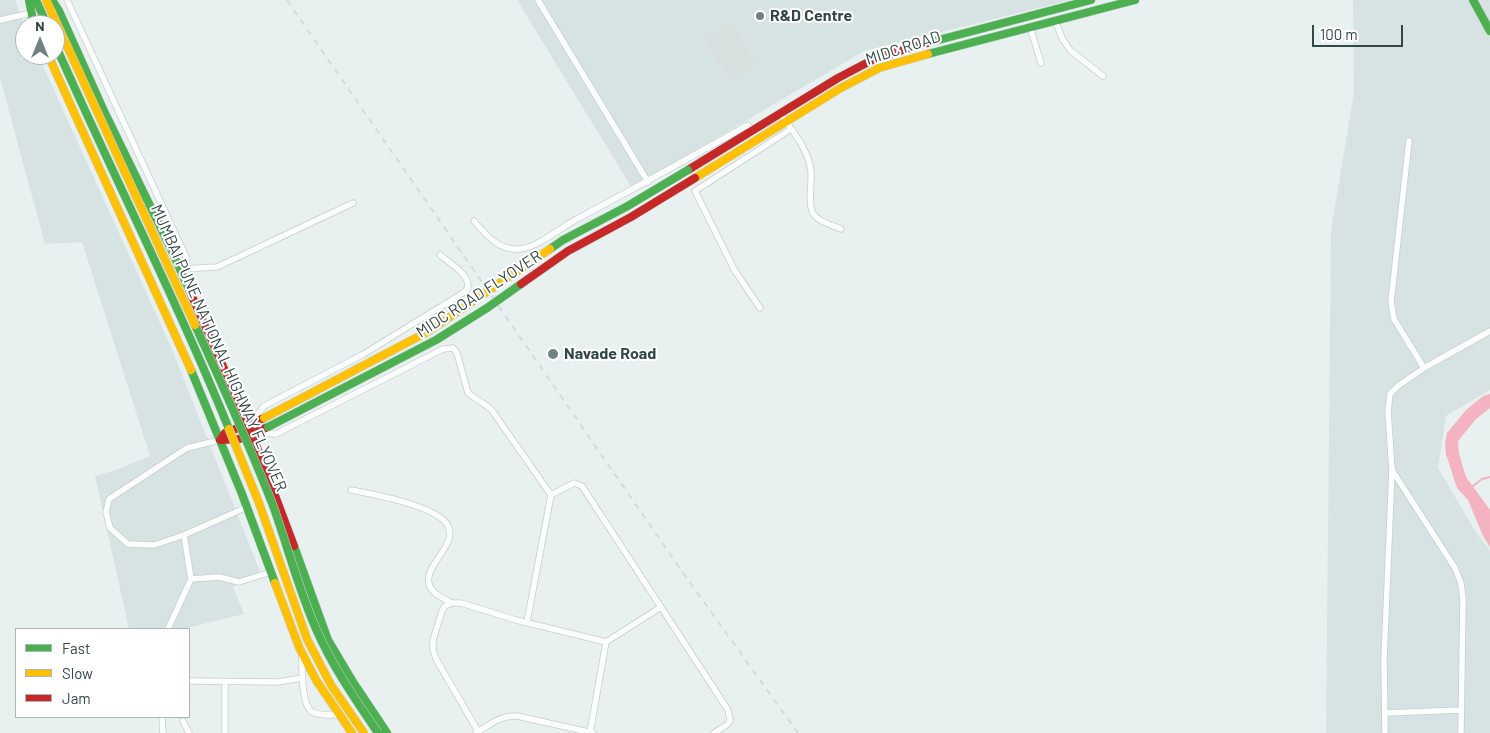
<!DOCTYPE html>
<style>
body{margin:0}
#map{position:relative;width:1490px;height:733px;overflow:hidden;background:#e8f0f0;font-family:Barlow,sans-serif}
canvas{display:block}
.legend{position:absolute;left:15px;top:628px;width:175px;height:90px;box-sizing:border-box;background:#fff;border:1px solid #adb5b5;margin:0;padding:6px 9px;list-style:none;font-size:15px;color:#334747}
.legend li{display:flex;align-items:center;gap:10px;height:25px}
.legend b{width:25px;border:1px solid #adb5b5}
.north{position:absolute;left:15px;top:15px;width:50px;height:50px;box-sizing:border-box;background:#fff;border:1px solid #adb5b5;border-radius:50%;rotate:0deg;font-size:14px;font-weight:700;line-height:20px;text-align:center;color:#334747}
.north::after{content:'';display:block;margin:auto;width:18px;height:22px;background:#728282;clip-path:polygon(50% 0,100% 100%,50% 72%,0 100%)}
.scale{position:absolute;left:1312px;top:25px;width:91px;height:22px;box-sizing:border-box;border:2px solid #334747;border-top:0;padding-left:6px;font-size:15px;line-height:18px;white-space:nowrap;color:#334747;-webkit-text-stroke:4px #fff;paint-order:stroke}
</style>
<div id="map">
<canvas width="1490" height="733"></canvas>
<ul class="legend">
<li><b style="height:6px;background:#4caf50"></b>Fast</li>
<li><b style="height:6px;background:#ffc107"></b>Slow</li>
<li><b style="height:6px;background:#c62828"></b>Jam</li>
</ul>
<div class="north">N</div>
<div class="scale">100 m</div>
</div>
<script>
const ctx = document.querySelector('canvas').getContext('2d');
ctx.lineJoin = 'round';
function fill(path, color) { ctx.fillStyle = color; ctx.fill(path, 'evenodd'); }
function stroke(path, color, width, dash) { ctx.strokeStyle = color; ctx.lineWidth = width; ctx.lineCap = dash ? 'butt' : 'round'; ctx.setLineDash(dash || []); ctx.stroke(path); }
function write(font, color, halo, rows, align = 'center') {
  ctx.font = font + ' Barlow,sans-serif'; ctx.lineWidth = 4; ctx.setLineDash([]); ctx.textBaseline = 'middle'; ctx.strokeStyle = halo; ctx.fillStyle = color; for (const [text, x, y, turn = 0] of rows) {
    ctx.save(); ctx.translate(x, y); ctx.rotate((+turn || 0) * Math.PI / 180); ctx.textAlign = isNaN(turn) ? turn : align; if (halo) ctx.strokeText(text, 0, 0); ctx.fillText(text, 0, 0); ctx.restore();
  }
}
const industrial = new Path2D(`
 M0 0H15L25 26V55H38L171 347 261 574 233 587 244 614 182 629H129L95 476 119 469 150 456 82 242 45 244 0 78Z
 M517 0H1071L864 51 632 188Z
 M1353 0H1490V390L1446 416 1438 468 1477 534 1490 551V733H1326L1331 231 1354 93Z`);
const parking = new Path2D(`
 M731 22 757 63 731 80 705 39Z`);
const water = new Path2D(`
 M1490 394V408L1476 419 1458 441 1459 454 1466 477 1490 510V547L1483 536 1468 500 1457 488 1446 454 1445 443 1447 433 1466 410 1483 396Z`);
const stream = new Path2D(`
 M1473 486 1482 479 1490 477`);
const street = new Path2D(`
 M67 0 187 259 180 269
 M538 0 648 182
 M0 20 31 13
 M1055 21 1063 40 1071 51 1103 76
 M1030 27 1041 63
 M780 113C792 130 809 150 811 172 812 183 808 201 812 211 815 221 832 225 841 229
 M1409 141 1391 302 1394 319 1424 368
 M474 221C486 235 499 251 520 249 539 247 561 227 577 219 635 188 691 157 748 125L752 131
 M180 269 217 267 353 203
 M760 308 735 271 695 191 791 129
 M251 423 264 406 362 355 463 293 468 288C470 274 449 263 440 255
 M257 433 276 434 443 349 453 348 457 353 468 393 491 409 551 495 527 622
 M220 440 187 448 109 499 106 512 110 528 128 544 154 545 184 535 247 507
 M1392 470 1455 568 1461 583 1463 599 1461 733
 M351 490C372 494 434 505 447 524 462 547 411 571 435 593 440 597 446 600 452 603
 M551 495 574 483 582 486 728 710 730 720 728 724 714 733
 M191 579 219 577 239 582 271 572
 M168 629 191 579 184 535
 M302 655C302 667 301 705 312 712 319 716 332 715 339 715
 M189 681 278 682 302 678
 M225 682V733
 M1385 713 1461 710
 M162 717 163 733
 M183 721 189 733
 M476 733C490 725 500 715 517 716L593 733
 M479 733 436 659 433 650V640L442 611 445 606 452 603H461L516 620 606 642 661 607
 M590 733 606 642
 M1385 733 1384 659 1392 470 1388 411 1390 394 1398 386 1424 368 1490 331`);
const fast = new Path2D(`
 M29 0 34 25
 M36 0 47 25
 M52 0 59 11 103 109 171 249 191 294
 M1473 0 1490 31
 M927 43 1091 0
 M928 54 1135 0
 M191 370 242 494 275 583
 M294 546 328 640 353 682 387 733`);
const slow = new Path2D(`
 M48 55 191 370
 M695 178 839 89 879 68 928 54
 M275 583 299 647 316 680 352 733`);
const jam = new Path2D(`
 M688 170 838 78 876 58 927 43
 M191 294 245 416 294 546
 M264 418 225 433 220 440 239 439 268 427`);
const rail = new Path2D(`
 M287 0 681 570 798 733`);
const fastBridge = new Path2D(`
 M55 44C112 173 176 299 229 429
 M550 249 563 240 626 207 688 170
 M195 325C222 384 248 442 272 503 287 544 298 588 316 629 332 666 355 699 378 733
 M268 427 436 340 487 308 521 284`);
const slowBridge = new Path2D(`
 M46 0 195 325
 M264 418 429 331 550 249
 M229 429 259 503 307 639 331 685 364 733`);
const jamBridge = new Path2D(`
 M521 284 568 251 631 217 695 178`);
const markers = [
 [760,16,5,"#728282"],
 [553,354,6,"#728282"]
];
const poiNames = [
 ["R&D Centre",770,16],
 ["Navade Road",564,354]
];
const streetNames = [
 ["MIDC ROAD",903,48,-18],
 ["MIDC ROAD FLYOVER",479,294,-33],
 ["MUMBAI PUNE NATIONAL HIGHWAY FLYOVER",219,348,66]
];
fill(industrial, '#d7e3e2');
fill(parking, '#d8dfdf');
fill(water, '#f3b3c1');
stroke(stream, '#f3b3c1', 2);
stroke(street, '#c5cece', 7);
stroke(fast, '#c0d0d1', 9);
stroke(slow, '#c0d0d1', 9);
stroke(jam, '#c0d0d1', 9);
stroke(street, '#fcfdfd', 5.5);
stroke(fast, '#4caf50', 8);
stroke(slow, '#ffc107', 8);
stroke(jam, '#c62828', 8);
stroke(rail, '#d8d9d9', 2, [6, 6]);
stroke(fastBridge, '#c0d0d1', 9, []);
stroke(slowBridge, '#c0d0d1', 9, []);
stroke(jamBridge, '#c0d0d1', 9, []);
stroke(fastBridge, '#4caf50', 8);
stroke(slowBridge, '#ffc107', 8);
stroke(jamBridge, '#c62828', 8);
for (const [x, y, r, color] of markers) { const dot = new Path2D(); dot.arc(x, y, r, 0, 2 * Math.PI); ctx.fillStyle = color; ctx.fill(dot); stroke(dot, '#fff', 2); }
write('bold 16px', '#334747', '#fff', poiNames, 'left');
write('16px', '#334747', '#fff', streetNames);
</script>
